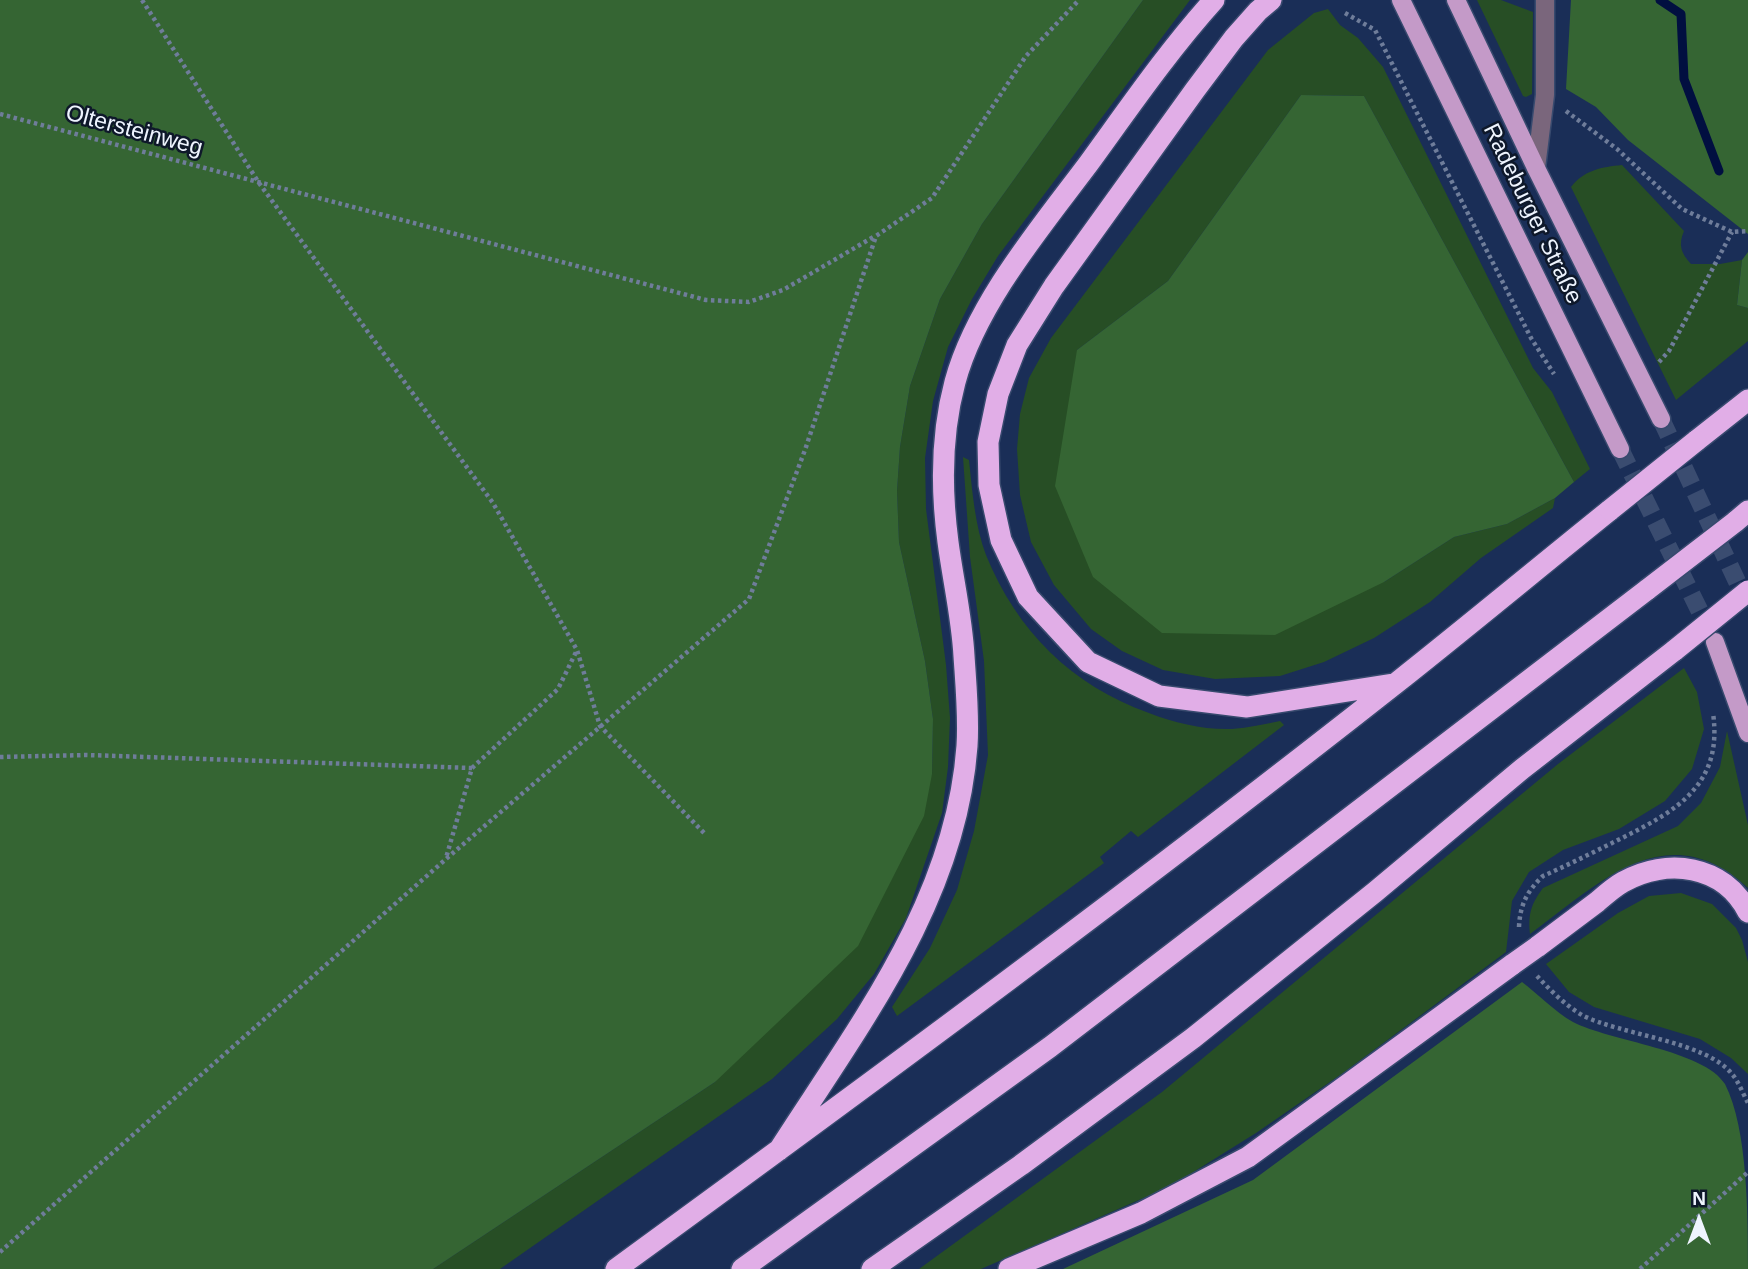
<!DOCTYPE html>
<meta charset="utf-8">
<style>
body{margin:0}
#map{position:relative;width:1748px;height:1269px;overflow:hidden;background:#1a2e57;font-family:Arial,sans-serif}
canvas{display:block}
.north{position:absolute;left:1664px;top:1185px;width:70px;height:70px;-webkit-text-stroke:5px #0e182a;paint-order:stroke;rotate:0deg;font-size:19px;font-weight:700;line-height:28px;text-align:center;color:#eef4fe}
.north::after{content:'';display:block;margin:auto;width:24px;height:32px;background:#eef4fe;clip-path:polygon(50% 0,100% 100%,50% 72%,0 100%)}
</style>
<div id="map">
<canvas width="1748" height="1269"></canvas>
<div class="north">N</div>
</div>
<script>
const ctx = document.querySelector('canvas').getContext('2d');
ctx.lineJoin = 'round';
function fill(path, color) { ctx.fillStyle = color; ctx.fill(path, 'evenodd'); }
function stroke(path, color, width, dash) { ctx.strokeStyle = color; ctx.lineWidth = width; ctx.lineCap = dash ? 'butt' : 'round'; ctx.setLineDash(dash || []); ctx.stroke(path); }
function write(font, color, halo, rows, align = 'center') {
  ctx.font = font + ' Arial,sans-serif'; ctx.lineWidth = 5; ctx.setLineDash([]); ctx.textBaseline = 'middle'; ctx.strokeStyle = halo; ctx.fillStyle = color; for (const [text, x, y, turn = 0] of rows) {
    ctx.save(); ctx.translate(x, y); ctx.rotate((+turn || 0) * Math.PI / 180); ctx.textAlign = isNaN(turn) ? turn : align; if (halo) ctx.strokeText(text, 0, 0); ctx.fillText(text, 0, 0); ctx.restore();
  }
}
const green = new Path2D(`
 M1143 0H1190L998 256 972 299 948 347 933 401 925 458 926 509 946 665 950 718 948 767 942 813 906 918 874 974 837 1019 772 1079 500 1269H433L715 1082 932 774 933 719 925 661 899 542 897 491 900 447 910 386 940 299 982 224Z
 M1477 0H1501L1533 12 1532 94 1526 97 1523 96Z
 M1328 9 1340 25 1358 38 1383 67 1533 368 1552 392 1590 469 1574 482 1364 96 1301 95 1168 281 1077 350 1384 582 1454 537 1507 524 1555 498 1553 508 1481 558 1430 602 1374 638 1324 662 1280 676 1215 679 1163 670 1122 651 1091 629 1054 585 1031 542 1020 495 1017 449 1020 414 1029 378 1051 338 1268 50 1314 13Z
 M1622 165 1684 231C1678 245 1681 253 1691 264H1720L1742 260 1737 305 1748 308V341L1676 400 1571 187C1584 170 1602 167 1622 165Z
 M963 457 969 460C972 489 975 527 986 555 1017 631 1071 685 1149 713 1175 723 1204 730 1232 729 1248 728 1264 724 1280 721L1284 725 1138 837 1131 831 1100 857 1104 863 897 1016 892 1007 930 948 957 890 974 831 988 755 984 661 970 557Z
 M1684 668 1697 692 1704 729 1692 769 1665 801 1619 829 1563 850 1529 872 1512 901 1506 952 1343 1073 1256 1133 1171 1186 981 1269H919L1162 1092 1558 764Z
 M1727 731 1748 825V888C1667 812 1598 884 1530 934 1528 914 1531 904 1543 888L1678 826 1701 803 1720 767Z
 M1681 893 1712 904 1736 928 1742 940 1748 962V1074L1731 1058 1700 1039 1594 1007 1569 992 1546 964 1618 913 1649 896Z`);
const forest = new Path2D(`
 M0 0H1143L982 224 940 299 910 386 900 447 897 491 899 542 925 661 933 719 932 774 924 816 858 946 715 1082 433 1269H0Z
 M1571 0H1748V234L1628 140 1596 107 1566 89Z
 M1301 95 1364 96 1574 482 1555 498 1507 524 1454 537 1384 582 1275 635 1162 633 1093 577 1055 486 1077 350 1168 281Z
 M1748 252V308L1737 305 1742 260Z
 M1522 982C1538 994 1555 1012 1573 1022 1609 1041 1704 1050 1725 1084 1748 1129 1748 1217 1748 1269H1063L1253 1180Z`);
const stream = new Path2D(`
 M1660 0 1681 14 1684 79 1719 171`);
const primaryTunnel = new Path2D(`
 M1661 419 1748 605
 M1620 449 1711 634`);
const path = new Path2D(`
 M142 0 259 183 493 503 577 650 600 726 705 834
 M1345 13 1375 30 1531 338 1554 374
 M1566 111 1617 149 1682 209 1732 232 1748 231
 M0 114 706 300 749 302 783 290 875 236
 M1659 362 1669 351 1732 232
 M0 757 87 755 472 768 446 858
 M472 768 558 689 577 650
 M1519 927C1520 905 1527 891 1543 876 1570 864 1596 851 1622 838 1678 810 1723 784 1713 713
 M1537 976C1550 990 1565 1005 1582 1015 1620 1035 1706 1041 1732 1074 1739 1082 1743 1094 1748 1103
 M0 1252 446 859 749 599 805 450 876 236 932 198 1026 56 1079 0
 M1640 1269 1748 1172`);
const street = new Path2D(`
 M1536 168 1545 95V0`);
const primary = new Path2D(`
 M1401 0 1620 449
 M1456 0 1536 168 1661 419
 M1715 642 1748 733`);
const highway = new Path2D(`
 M1271 0 1258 11 1234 38 1195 90 1054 286 1017 345 998 394 988 442 989 485 1001 540 1028 597 1088 662 1159 696 1247 707 1393 684
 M1696 441 1748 400
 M1735 522 1748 511
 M1537 947C1557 932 1577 917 1597 902 1605 895 1614 887 1623 882 1667 857 1724 865 1748 912
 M779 1150C859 1025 956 900 967 746 969 717 966 686 964 656 962 618 953 580 948 542 941 489 941 434 955 382 976 304 1041 227 1089 163 1129 108 1168 51 1214 0
 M616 1269C878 1078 1140 885 1395 684 1467 627 1538 568 1610 510
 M742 1269 1050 1047 1648 589
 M872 1269 1021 1165 1193 1038 1375 892 1522 769 1675 650
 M1009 1269 1141 1213 1248 1157 1513 964`);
const highwayBridge = new Path2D(`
 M1610 510 1696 441
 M1648 589 1735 522
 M1675 650 1748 591
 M1513 964 1537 947`);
const streetNames = [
 ["Oltersteinweg",134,131,15],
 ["Radeburger Straße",1532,214,64]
];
fill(green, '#274e25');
fill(forest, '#356533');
stroke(stream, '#010f40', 9);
stroke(primaryTunnel, '#3a4c70', 18, [18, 9]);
stroke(street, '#384a6e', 21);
stroke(primary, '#384a6e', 21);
stroke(highway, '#384a6e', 24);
stroke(path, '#6f7d9a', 4.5, [3.5, 3.5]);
stroke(street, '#7a667c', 18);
stroke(primary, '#c49ac8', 18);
stroke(highway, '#e1aee7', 21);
stroke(highwayBridge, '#384a6e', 24, []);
stroke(highwayBridge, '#e1aee7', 21);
write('23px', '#eef4fe', '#0e182a', streetNames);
</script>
